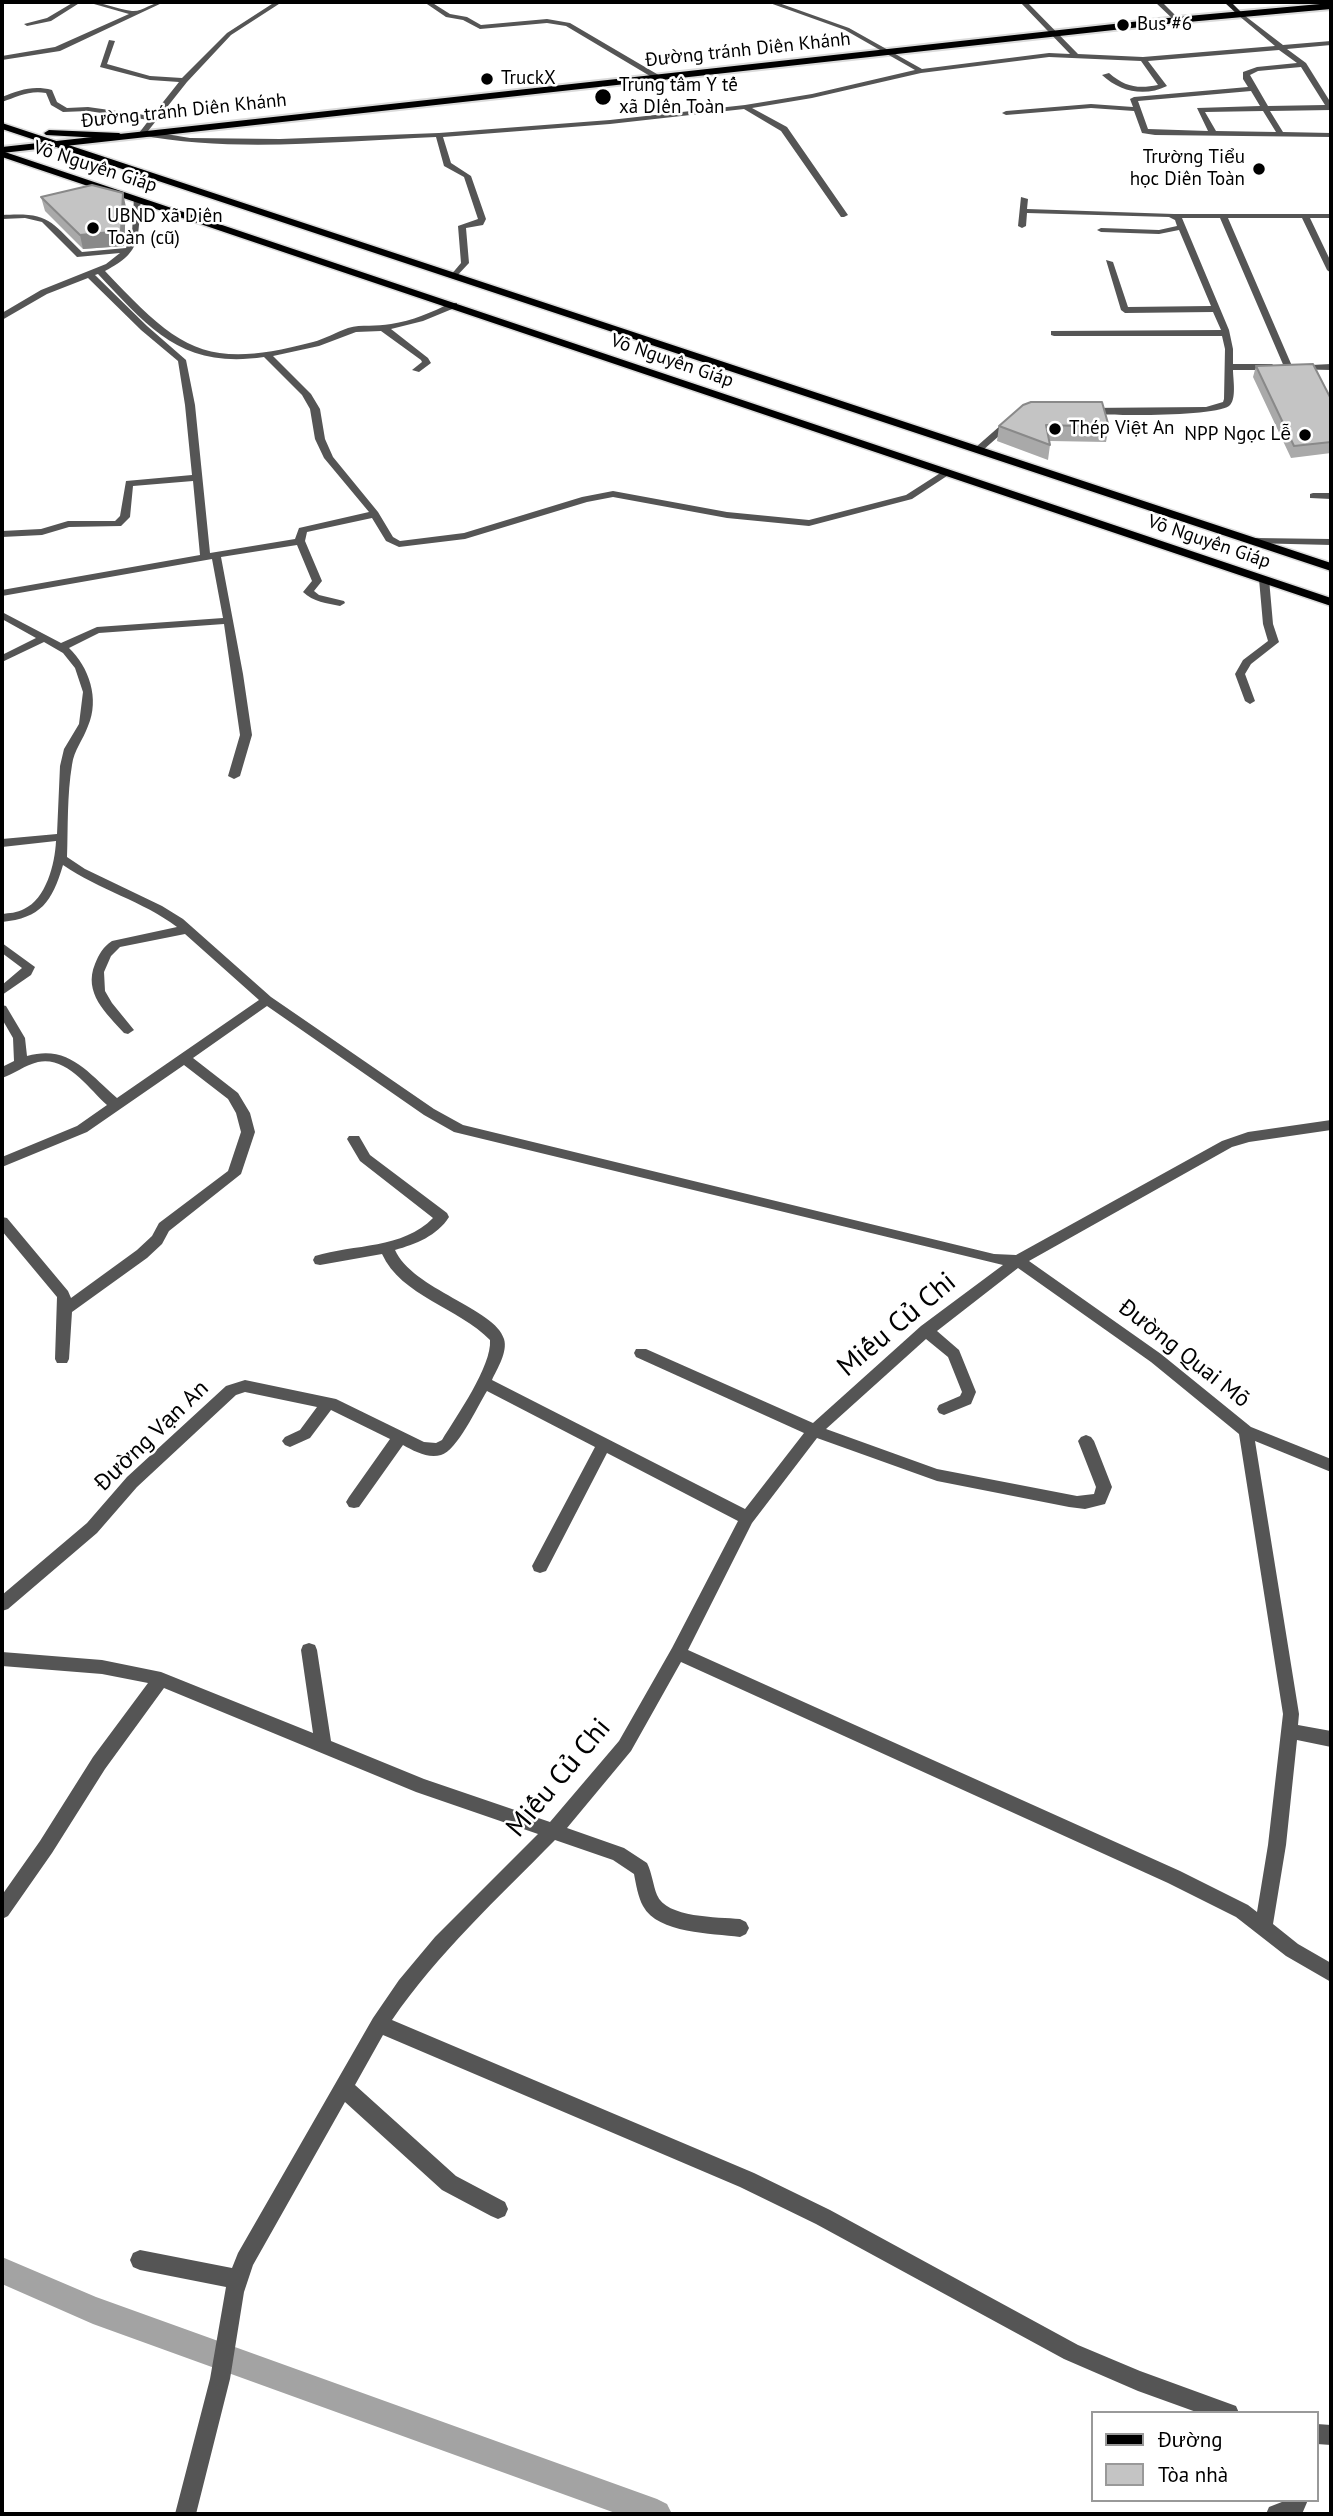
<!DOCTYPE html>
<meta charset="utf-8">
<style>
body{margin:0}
#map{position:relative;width:1333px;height:2516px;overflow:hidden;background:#fff;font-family:"PT Sans",sans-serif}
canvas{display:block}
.frame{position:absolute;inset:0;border:4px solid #000;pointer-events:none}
.legend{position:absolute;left:1091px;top:2411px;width:228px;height:91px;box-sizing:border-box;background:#fff;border:2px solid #999;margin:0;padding:9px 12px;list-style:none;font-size:21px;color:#000}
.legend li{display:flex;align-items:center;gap:14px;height:35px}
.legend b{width:35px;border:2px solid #999}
</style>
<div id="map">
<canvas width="1333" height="2516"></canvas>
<div class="frame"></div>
<ul class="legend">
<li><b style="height:9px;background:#000"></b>Đường</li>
<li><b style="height:19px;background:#c4c4c4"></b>Tòa nhà</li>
</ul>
</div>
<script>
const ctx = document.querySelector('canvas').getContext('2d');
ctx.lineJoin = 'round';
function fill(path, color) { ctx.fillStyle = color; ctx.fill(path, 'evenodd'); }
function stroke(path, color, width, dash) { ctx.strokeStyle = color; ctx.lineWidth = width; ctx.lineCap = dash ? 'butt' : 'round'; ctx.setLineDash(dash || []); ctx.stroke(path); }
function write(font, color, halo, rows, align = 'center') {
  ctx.font = font + ' "PT Sans",sans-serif'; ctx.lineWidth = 5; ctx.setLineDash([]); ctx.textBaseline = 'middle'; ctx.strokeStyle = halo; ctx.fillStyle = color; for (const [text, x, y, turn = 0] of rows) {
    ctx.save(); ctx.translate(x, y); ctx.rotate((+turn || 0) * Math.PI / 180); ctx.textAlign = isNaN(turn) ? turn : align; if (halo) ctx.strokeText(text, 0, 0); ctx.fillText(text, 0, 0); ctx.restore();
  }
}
const canal = new Path2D(`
 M2 2257 96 2297 657 2499 667 2504 672 2514H618L93 2324 2 2284Z`);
const minor = new Path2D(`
 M74 2H81L51 21 27 26 24 24 47 18Z
 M87 2C103 2 116 9 132 11 143 12 153 1 164 2L60 51 2 60V56L55 47 129 14Z
 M275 2H282L231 35 187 82 148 131 190 138 280 139 439 133 610 120 745 105 812 94 915 70 845 30 767 2H776L849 28 922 69 1049 53 1070 54 1020 2H1027L1078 54 1143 57 1275 46 1238 15 1240 12 1283 45 1331 41V45L1287 49 1306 63 1331 103V110L1270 111 1283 132 1331 133V137L1155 135 1142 133 1134 111 1091 108 1006 115 1002 113 1006 111 1091 104 1133 107 1130 99 1134 97 1248 87 1243 79V72L1257 67 1297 63 1279 50 1148 61 1167 86C1145 97 1120 92 1102 75L1109 73C1125 87 1138 89 1158 85L1141 61 1049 57 921 73 812 98 752 108 787 127 848 215 844 217H841L781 131 744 109 610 124 443 137 451 163 471 176 486 219 483 225 466 228 469 263 454 279 450 276 461 263 458 226 478 219 464 177 444 166 436 137C341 141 233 153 140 135L139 133 149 120 88 111 63 112 51 105 46 93C29 90 17 97 2 102V97C19 90 33 85 52 90L57 102 67 108 88 107 152 116 179 82 150 80 100 67 109 40 115 41 107 64 150 76 182 78 227 33ZM1301 67 1325 105 1268 106 1250 75 1258 71ZM1251 91 1260 106 1197 108 1208 131 1148 129 1138 101ZM1263 111 1276 132 1216 131 1205 112Z
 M424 2H431L450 14 467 17 481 25 547 19 570 23 662 77 655 79 566 26 547 23 480 29 463 20 446 17Z
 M1155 2H1162L1179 19V21H1175Z
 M134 197 141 199C137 237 144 251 105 271 179 349 204 371 313 342 325 339 336 332 348 328 362 324 376 327 391 324 412 321 432 312 451 303H457V307L423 321 391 329 428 358 431 363 419 372 412 370 422 362 421 360 381 331 356 332 319 346 273 356 311 394 320 409 325 439 333 457 378 512 393 537 400 541 464 533 582 497 613 491 727 512 809 520 906 495 945 470 953 472 912 499 809 526 727 518 613 497 587 502 465 539 399 547 386 541 372 518 307 532 305 541 322 581 314 591 319 595 344 601 345 603 340 606C327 603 313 602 303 592L312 581 297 545 221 557 243 674 252 735 240 776 234 779 228 776 240 735 224 624 99 633 69 648C89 667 100 699 88 726 83 740 74 750 72 765 67 795 68 827 67 857L85 869 162 906 183 919 271 997 434 1109 463 1125 994 1254 1016 1255 1222 1141 1248 1132 1331 1120V1130L1249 1142 1232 1147 1029 1261 1161 1354 1251 1427 1331 1459V1472L1255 1441 1299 1714 1298 1725 1331 1731V1747L1297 1740 1286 1845 1273 1924 1298 1944 1331 1963V1982L1286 1956 1236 1917 1168 1883 681 1662 631 1751 567 1828 624 1848 647 1863C652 1873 653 1885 657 1895 666 1918 718 1917 740 1919L746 1922 749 1928 746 1934 740 1937C712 1933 658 1934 643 1906 638 1897 636 1884 634 1874L613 1860 555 1840C498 1898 438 1953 392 2020L754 2173 830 2210 1078 2345 1140 2371 1236 2406 1239 2413H1199L1138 2391 1064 2359 816 2224 740 2187 383 2035 355 2085 456 2176 505 2202 508 2209 505 2216 498 2219 491 2216 442 2190 345 2102 253 2265 244 2292 230 2379 196 2514H175L210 2379 226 2287 140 2270 133 2267 130 2260 133 2253 140 2250 232 2268 238 2253 373 2018 399 1980 435 1937 538 1834 416 1792 164 1688 105 1769 52 1853 8 1916 2 1919V1895L40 1841 93 1757 148 1683 102 1674 2 1666V1652L102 1660 161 1672 313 1733 301 1650 303 1645 309 1643 315 1645 317 1650 331 1741 424 1779 550 1822 619 1741 672 1648 738 1521 607 1453 546 1571 540 1573 534 1571 532 1566 595 1447 487 1391C477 1407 457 1451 441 1455 428 1459 414 1451 403 1445L359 1507 354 1508 349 1507 346 1502 349 1497 390 1439 331 1410 310 1438 290 1447 285 1445 282 1441 285 1437 300 1430 317 1407 245 1392 236 1395 137 1487 97 1533 8 1609 2 1611V1595L87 1523 127 1477 226 1386 245 1380 336 1399 424 1442 436 1443 442 1440C456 1417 492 1366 490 1340 459 1308 401 1296 382 1254L320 1265 315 1264 313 1260 315 1256C354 1244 403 1249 433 1218L360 1161 347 1139 349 1136H359L370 1155 447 1213 449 1217C437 1236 416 1244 395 1250 412 1289 496 1309 504 1339 508 1352 497 1369 492 1380L745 1509 804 1433 636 1357 634 1353 636 1349H646L813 1423 921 1326 1003 1265 454 1132 424 1115 267 1006 193 1058 238 1093 250 1113 255 1132 241 1174 169 1231 162 1244 147 1258 72 1312 69 1359 67 1363H57L55 1359 57 1297 2 1231V1217L7 1218 68 1291 71 1298 137 1250 152 1236 159 1223 228 1171 241 1132 236 1113 228 1099 184 1065 87 1132 2 1167V1157L77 1126 107 1105C88 1088 67 1056 38 1062 25 1065 14 1074 2 1078V1067L14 1061 13 1038 2 1019V1005L6 1006 25 1038 27 1056C69 1044 88 1073 117 1098L259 1000 185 934 120 947 111 956 104 972 105 991 112 1003 134 1030 128 1034 124 1033C106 1013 83 993 95 964 99 954 103 947 112 941L177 927C143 901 99 890 63 865 52 902 41 918 2 922V914C9 913 17 913 24 909 46 899 55 864 56 841L2 847V839L57 834 60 766 64 749 79 724 83 692 75 668 63 653 44 642 2 662V655L36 638 2 619V612L61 643 97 627 223 618 212 559 2 596V590L200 555 193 481 133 486 130 517 121 526 69 527 42 535 2 537V531L41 529 68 521H115L120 516 126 481 192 475 185 405 178 361 141 330 88 278 47 294 2 320V313L41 290 106 264 120 253 77 257 42 222 25 218 2 219V215C50 212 50 221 82 252L126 248 132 233ZM98 274C150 329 182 369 264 357L302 395 310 409 315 439 324 458 369 512 299 528 295 539 210 553 195 405 186 360 147 326 95 275ZM1018 1268 1151 1362 1239 1434 1283 1714 1268 1845 1257 1912 1248 1905 1180 1871 688 1650 752 1523 817 1438 937 1481 1069 1507 1085 1509 1105 1504 1112 1487 1094 1441 1091 1437 1086 1435 1081 1437 1078 1441 1096 1487 1094 1494 1077 1496 937 1469 826 1429 926 1339 948 1357 962 1392 960 1396 939 1405 937 1409 939 1413 944 1415 971 1404 976 1392 959 1350 937 1331Z
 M1021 197 1028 199 1027 209 1174 214H1331V218H1310L1331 262V273L1327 270 1302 218H1228L1292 366 1331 364V370L1285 369 1220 218H1182L1229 330 1233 349V364H1272L1276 367 1272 370H1233C1233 379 1237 400 1229 406 1214 417 1104 416 1083 413V409L1086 408 1206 407 1223 402 1224 399 1225 349 1222 336H1054L1051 335V331L1221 330 1213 312 1125 313 1121 310 1106 260 1113 262 1128 307 1211 306 1179 230 1159 234 1101 232 1097 230 1101 228 1159 230 1177 226 1175 220 1169 217 1027 213 1026 226 1022 228 1018 226Z
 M1009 418 1017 420 982 451H976V447Z
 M1313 493H1331V499L1310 498V494Z
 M1254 538 1331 539V545L1250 543 1249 541Z
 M1264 576 1269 579 1273 624 1279 642 1251 664 1245 674 1255 701 1250 704 1245 701 1235 674 1243 660 1268 641 1263 624 1259 579Z
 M2 943 35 967 31 975 2 995V985L22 968 2 953Z
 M1317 2424 1331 2425V2445L1317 2444Z
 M1287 2500H1308L1302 2514H1266L1269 2507Z`);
const secondary = new Path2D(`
 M1224 2H1231L1243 14 1238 15Z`);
const primary = new Path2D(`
 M2 123 1331 563V571L2 129Z
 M49 130 119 133 124 136 119 139 46 135 44 133Z
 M2 151 1331 598V606L2 157Z`);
const trunk = new Path2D(`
 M1331 3V9L1177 23 2 153V147L1177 17Z`);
const wall = new Path2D(`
 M41 197 126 207 124 246 83 249 45 211Z
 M1256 366 1331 399V453L1291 458 1253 377Z
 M1023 405 1109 427 1106 442 1050 441V445L1048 460 997 441 999 426Z`);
const shadedWall = new Path2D(`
 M123 193 126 207 124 246 83 249 80 235Z`);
const building = new Path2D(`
 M92 185 123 193 121 231 80 235 41 197Z
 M1313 364 1331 399V442L1294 446 1256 366Z
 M1031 402H1102L1109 427 1046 425 1050 445 999 426 1023 405Z`);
const markers = [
 [1123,25,7,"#000"],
 [487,79,7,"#000"],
 [603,97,9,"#000"],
 [1259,169,7,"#000"],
 [93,228,7,"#000"],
 [1055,429,7,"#000"],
 [1305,435,7,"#000"]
];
const farPoinames = [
 ["Bus #6",1137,25],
 ["TruckX",501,79],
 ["Trung tâm Y tế",619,86],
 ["xã DIên Toàn",619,108],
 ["Trường Tiểu",1245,158,"right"],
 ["học Diên Toàn",1245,180,"right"],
 ["UBND xã Diên",107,217],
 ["Toàn (cũ)",107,239],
 ["Thép Việt An",1069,429],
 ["NPP Ngọc Lễ",1291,435,"right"]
];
const farStreetnames = [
 ["Đường tránh Diên Khánh",748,50,-6],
 ["Đường tránh Diên Khánh",184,111,-6],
 ["Võ Nguyên Giáp",95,167,18],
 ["Võ Nguyên Giáp",672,361,19],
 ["Võ Nguyên Giáp",1209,542,19]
];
const streetNames = [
 ["Đường Quai Mõ",1184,1354,38],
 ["Đường Vạn An",152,1436,-44]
];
const nearStreetnames = [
 ["Miếu Củ Chi",897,1325,-40],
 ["Miếu Củ Chi",559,1778,-50]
];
fill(canal, '#a3a3a3');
stroke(primary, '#dbdbdb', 3);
stroke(trunk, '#dbdbdb', 4);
fill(minor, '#555');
fill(secondary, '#222');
fill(primary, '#000');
fill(trunk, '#000');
fill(wall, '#a9a9a9');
fill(shadedWall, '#898989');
fill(building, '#c4c4c4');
stroke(building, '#898989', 2);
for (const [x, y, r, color] of markers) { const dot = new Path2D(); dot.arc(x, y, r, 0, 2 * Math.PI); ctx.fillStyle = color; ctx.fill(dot); stroke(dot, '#fff', 2.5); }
write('19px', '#000', '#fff', farPoinames, 'left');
write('19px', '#000', '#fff', farStreetnames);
write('23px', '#000', '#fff', streetNames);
write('28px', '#000', '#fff', nearStreetnames);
</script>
